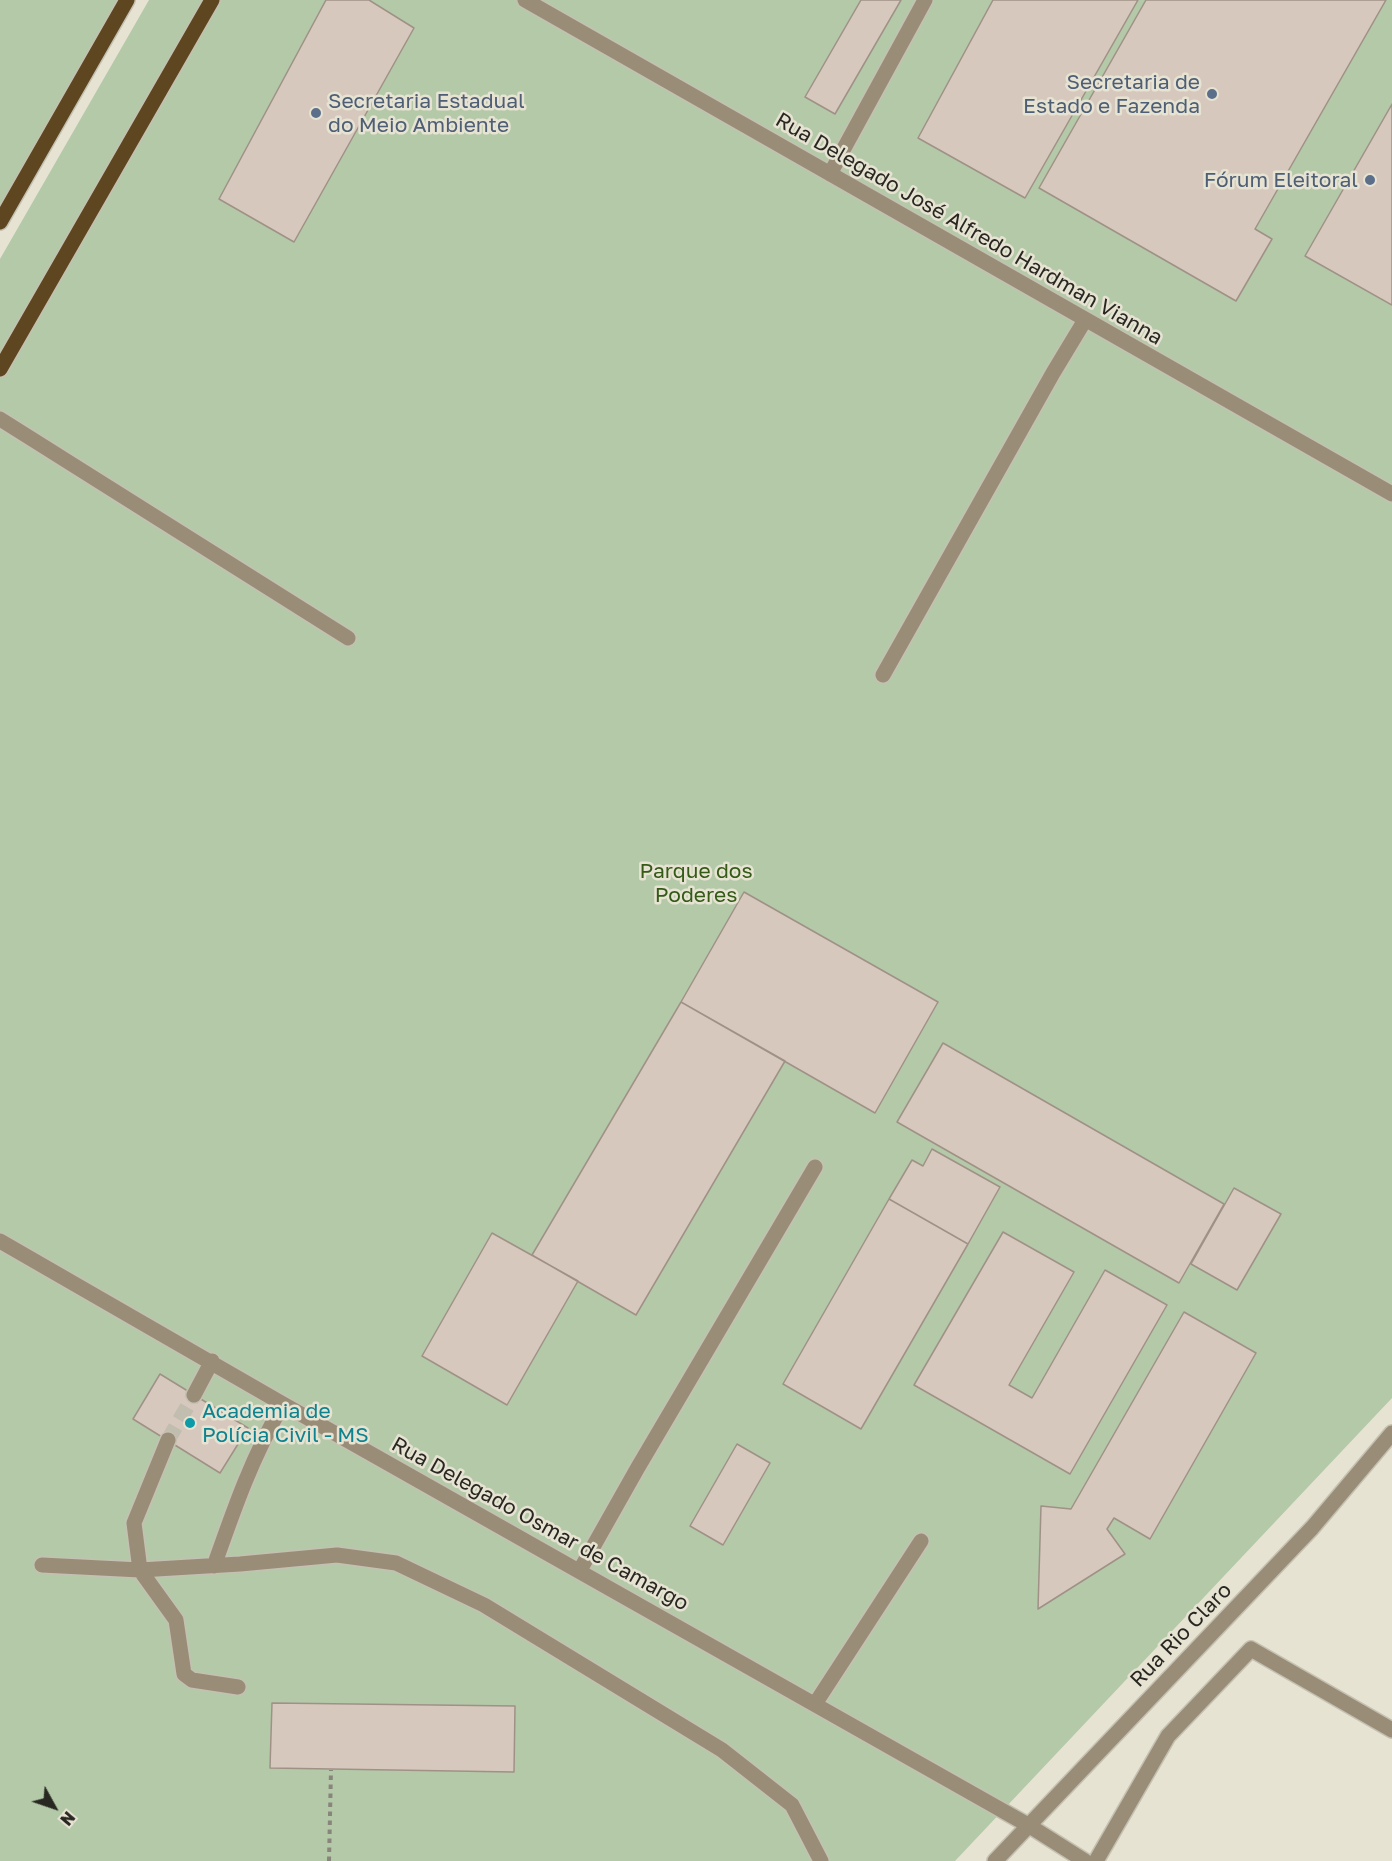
<!DOCTYPE html>
<meta charset="utf-8">
<style>
body{margin:0}
#map{position:relative;width:1392px;height:1861px;overflow:hidden;background:#e7e3d2;font-family:"Golos Text",sans-serif}
canvas{display:block}
.north{position:absolute;left:24px;top:1777px;width:60px;height:60px;-webkit-text-stroke:4px #e7e3d2;paint-order:stroke;rotate:130deg;font-size:16px;font-weight:700;line-height:24px;text-align:center;color:#282721}
.north::after{content:'';display:block;margin:auto;width:21px;height:27px;background:#282721;clip-path:polygon(50% 0,100% 100%,50% 72%,0 100%)}
</style>
<div id="map">
<canvas width="1392" height="1861"></canvas>
<div class="north">N</div>
</div>
<script>
const ctx = document.querySelector('canvas').getContext('2d');
ctx.lineJoin = 'round';
function fill(path, color) { ctx.fillStyle = color; ctx.fill(path, 'evenodd'); }
function stroke(path, color, width, dash) { ctx.strokeStyle = color; ctx.lineWidth = width; ctx.lineCap = dash ? 'butt' : 'round'; ctx.setLineDash(dash || []); ctx.stroke(path); }
function write(font, color, halo, rows, align = 'center') {
  ctx.font = font + ' "Golos Text",sans-serif'; ctx.lineWidth = 5; ctx.setLineDash([]); ctx.textBaseline = 'middle'; ctx.strokeStyle = halo; ctx.fillStyle = color; for (const [text, x, y, turn = 0] of rows) {
    ctx.save(); ctx.translate(x, y); ctx.rotate((+turn || 0) * Math.PI / 180); ctx.textAlign = isNaN(turn) ? turn : align; if (halo) ctx.strokeText(text, 0, 0); ctx.fillText(text, 0, 0); ctx.restore();
  }
}
const green = new Path2D(`
 M0 0H127L0 222Z
 M149 0H204L0 352V259Z
 M212 0H1392V1398L955 1861H0V369Z`);
const building = new Path2D(`
 M326 0H369L414 28 294 242 219 199Z
 M861 0H901L835 114 805 97Z
 M993 0H1138L1025 198 918 138Z
 M1146 0H1386L1255 229 1272 239 1236 301 1039 188Z
 M1392 104V305L1305 256Z
 M744 892 938 1002 875 1113 681 1002Z
 M681 1002 785 1061 636 1315 532 1255Z
 M943 1043 1224 1204 1179 1283 897 1122Z
 M932 1149 1000 1187 968 1244 889 1199 912 1160 923 1166Z
 M1234 1188 1281 1214 1237 1290 1191 1264Z
 M889 1199 968 1244 861 1429 783 1384Z
 M1003 1232 1074 1272 1009 1385 1032 1398 1105 1270 1167 1305 1070 1474 914 1385Z
 M492 1233 578 1281 507 1405 422 1356Z
 M1184 1312 1256 1353 1150 1539 1114 1518 1107 1529 1125 1554 1038 1609 1041 1506 1071 1509Z
 M160 1374 248 1428 220 1473 133 1419Z
 M737 1444 770 1463 723 1545 690 1526Z
 M272 1703 515 1706 514 1772 270 1768Z`);
const minorTunnel = new Path2D(`
 M168 1440 194 1395`);
const path = new Path2D(`
 M329 1861 331 1770`);
const minor = new Path2D(`
 M525 0 1392 494
 M830 174 925 0
 M0 419 348 638
 M883 675 1053 373 1085 320
 M0 1241 283 1404 1028 1825 1085 1861
 M194 1395 212 1361
 M168 1440 134 1523 140 1570 176 1620 184 1674 192 1680 238 1687
 M42 1565 140 1570 240 1564 337 1555 396 1563 484 1605 722 1750 792 1805 821 1861
 M214 1566C234 1509 252 1457 283 1404
 M580 1570 637 1469 815 1167
 M815 1704 921 1541
 M995 1861 1312 1528 1392 1433
 M1096 1861 1168 1736 1251 1649 1392 1730`);
const major = new Path2D(`
 M0 222 127 0
 M0 369 212 0`);
const markers = [
 [1212,94,6,"#5c6f8a"],
 [316,113,6,"#5c6f8a"],
 [1370,180,6,"#5c6f8a"],
 [190,1423,6,"#0f9aa8"]
];
const serviceNames = [
 ["Secretaria de",1200,82],
 ["Estado e Fazenda",1200,106],
 ["Secretaria Estadual",328,101,"left"],
 ["do Meio Ambiente",328,125,"left"],
 ["Fórum Eleitoral",1358,180]
];
const streetNames = [
 ["Rua Delegado José Alfredo Hardman Vianna",969,229,30],
 ["Rua Delegado Osmar de Camargo",540,1524,29],
 ["Rua Rio Claro",1181,1635,-46]
];
const parkNames = [
 ["Parque dos",696,871],
 ["Poderes",696,895]
];
const cultureNames = [
 ["Academia de",202,1411],
 ["Polícia Civil - MS",202,1435]
];
fill(green, '#b3c9a8');
fill(building, '#d7c8bd');
stroke(building, '#a09187', 1.5);
stroke(minorTunnel, '#c1bdaf', 15, [15, 8]);
stroke(minor, '#c5c1b2', 18);
stroke(major, '#c5c1b2', 18);
stroke(path, '#88857a', 4, [4.5, 4.5]);
stroke(minor, '#9a8d78', 15);
stroke(major, '#5e4720', 15);
for (const [x, y, r, color] of markers) { const dot = new Path2D(); dot.arc(x, y, r, 0, 2 * Math.PI); ctx.fillStyle = color; ctx.fill(dot); stroke(dot, '#e7e3d2', 2); }
write('21px', '#4e5e75', '#e7e3d2', serviceNames, 'right');
write('21px', '#282721', '#e7e3d2', streetNames);
write('21px', '#335a17', '#e7e3d2', parkNames);
write('21px', '#0d838f', '#e7e3d2', cultureNames, 'left');
</script>
